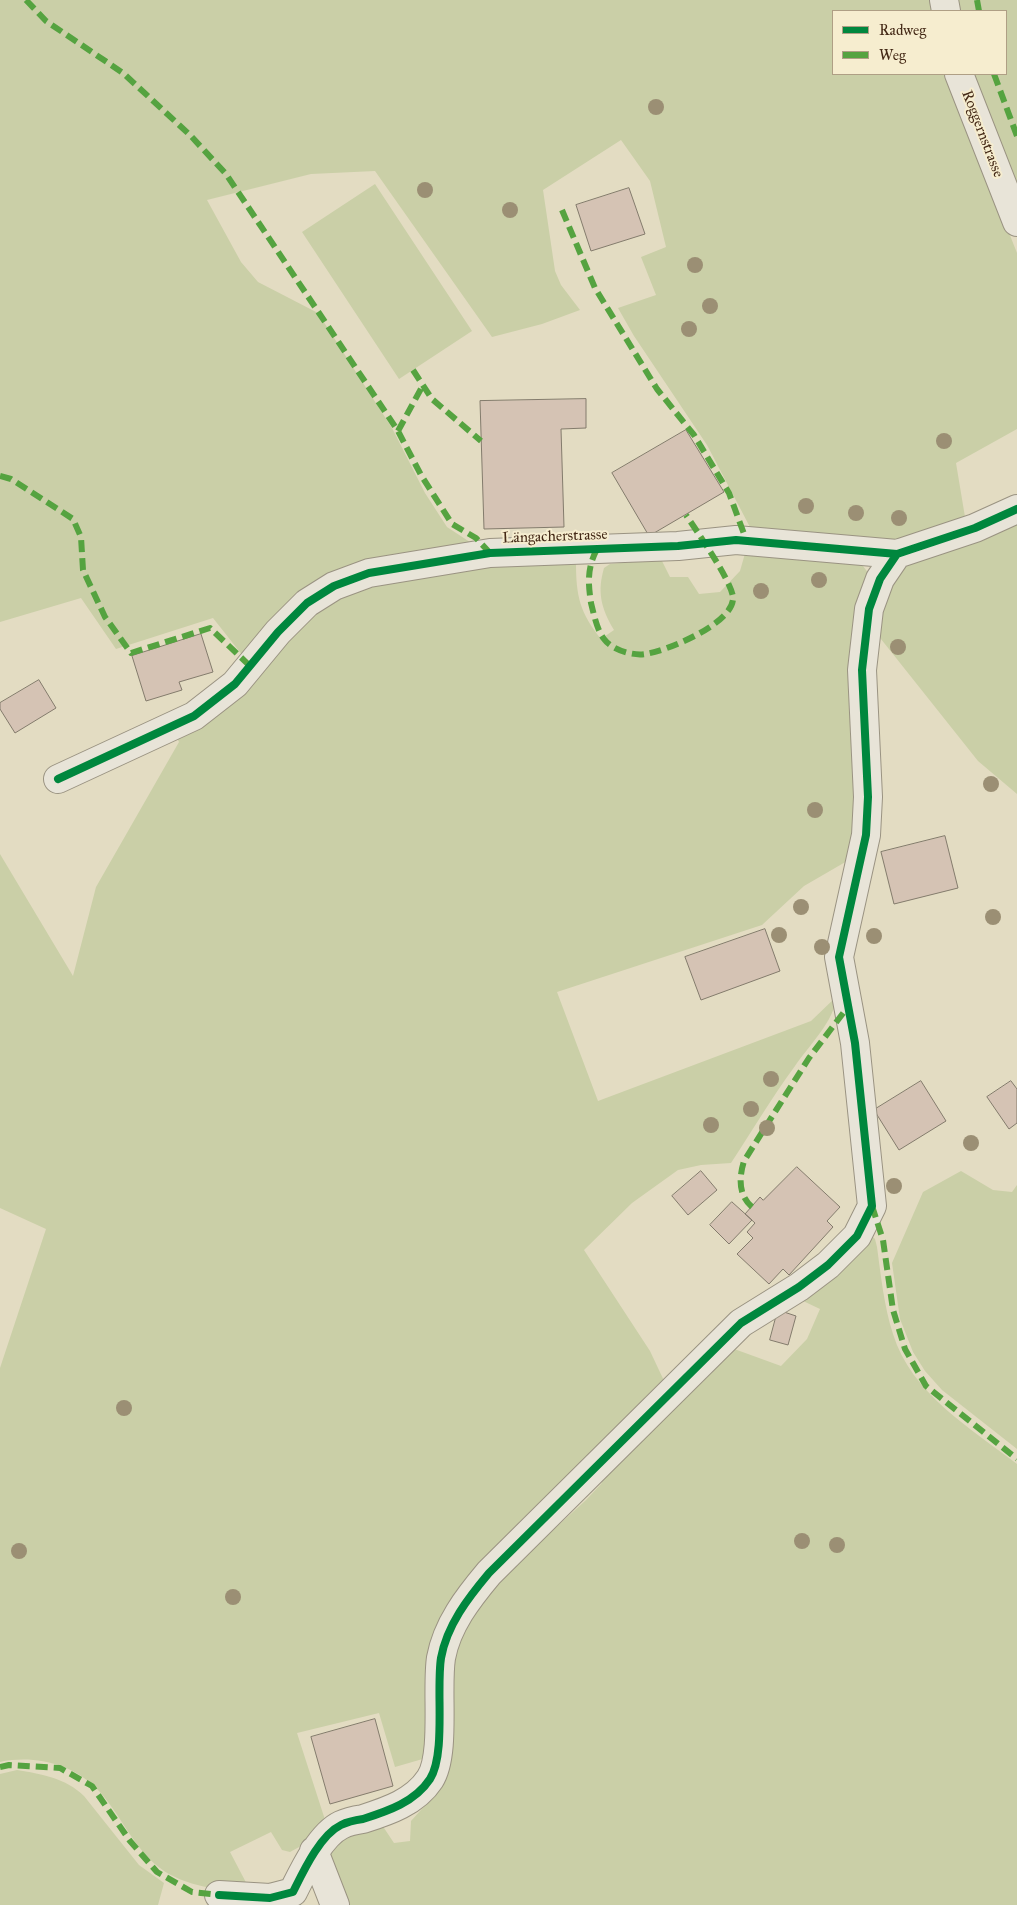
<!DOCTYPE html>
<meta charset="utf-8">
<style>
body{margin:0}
#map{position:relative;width:1017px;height:1905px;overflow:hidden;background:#e3dcc2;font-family:"IM FELL Great Primer",serif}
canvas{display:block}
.legend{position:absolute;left:832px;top:10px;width:175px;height:65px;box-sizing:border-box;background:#f6edcf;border:1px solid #af9f85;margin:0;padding:6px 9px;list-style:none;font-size:15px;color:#442916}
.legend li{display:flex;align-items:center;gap:10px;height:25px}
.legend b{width:25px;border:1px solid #af9f85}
</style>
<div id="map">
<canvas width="1017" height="1905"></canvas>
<ul class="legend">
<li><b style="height:6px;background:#00873e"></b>Radweg</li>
<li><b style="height:6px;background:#55a340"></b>Weg</li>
</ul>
</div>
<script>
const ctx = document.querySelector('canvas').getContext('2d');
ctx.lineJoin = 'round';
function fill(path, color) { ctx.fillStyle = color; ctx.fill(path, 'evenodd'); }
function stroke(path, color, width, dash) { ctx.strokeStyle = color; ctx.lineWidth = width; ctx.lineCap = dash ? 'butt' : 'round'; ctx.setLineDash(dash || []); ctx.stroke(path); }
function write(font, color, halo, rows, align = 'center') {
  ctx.font = font + ' "IM FELL Great Primer",serif'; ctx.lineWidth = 4; ctx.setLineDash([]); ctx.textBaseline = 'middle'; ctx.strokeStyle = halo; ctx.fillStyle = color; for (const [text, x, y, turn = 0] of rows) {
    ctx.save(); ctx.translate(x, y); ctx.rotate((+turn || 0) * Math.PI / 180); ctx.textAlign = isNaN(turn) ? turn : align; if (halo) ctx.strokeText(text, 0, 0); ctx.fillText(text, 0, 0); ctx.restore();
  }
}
const green = new Path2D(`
 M0 0H930L932 11H833V74H946L1017 253V429L956 463 966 523 887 544 752 531 707 445 634 336 618 308 656 295 641 257 666 247 650 181 621 140 543 190 555 271 561 285 580 310 542 324 492 337 375 171 311 174 207 200 241 262 258 282 318 313 392 428 425 493 447 527 479 548 365 568 247 661 213 618 116 649 81 598 0 622Z
 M952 0H1017V207L966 74H1006V11H954Z
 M375 184 472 331 399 379 302 232Z
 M1017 514V794L978 761 873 629 878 607 907 559Z
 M746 550 860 562 869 574 854 857 804 886 762 925 557 992 598 1101 811 1021 836 997C836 1019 807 1048 795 1066 772 1097 752 1131 731 1163L701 1165 678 1170 632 1203 584 1250 650 1351 666 1385 461 1595 426 1758 395 1767 379 1713 297 1733 327 1826 310 1841 290 1852 282 1850 271 1832 230 1852 251 1892C221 1890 185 1887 160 1868 132 1847 120 1812 96 1788 71 1763 33 1755 0 1762V1368L46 1229 0 1208V854L73 976 96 887 179 742 173 730 289 630 352 588 468 562 576 563C576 596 580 613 601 639L614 630C601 608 597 592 604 568L610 564 661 559 670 577H688L699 594 720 592 740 571Z
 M961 1171 993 1190 1012 1192 1017 1185V1449L942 1390 925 1371 913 1352 900 1319 892 1263 923 1192Z
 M871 1235 875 1239 877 1247C881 1276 884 1306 893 1334 911 1393 970 1428 1017 1464V1905H347L329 1854 336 1839 380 1822 394 1843 410 1841 411 1821 429 1801 441 1780 452 1640 514 1563 538 1544 586 1500 601 1484 615 1458 726 1346 781 1366 807 1339 820 1309 801 1300Z
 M17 1770C41 1774 66 1778 84 1796L139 1865 164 1883 158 1905H0V1774Z`);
const building = new Path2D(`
 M629 188 645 234 591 251 576 205Z
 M586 399V428L561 429 564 527 484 529 480 401Z
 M686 430 724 492 649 536 612 473Z
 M201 634 213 672 179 682 182 690 146 701 132 656Z
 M39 680 56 708 15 733 0 709V703Z
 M945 836 958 888 894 904 881 852Z
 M765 929 780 971 701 1000 685 957Z
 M921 1081 946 1121 899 1150 874 1110Z
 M1011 1081 1017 1089V1123L1009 1129 987 1097Z
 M797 1167 840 1207 827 1221 833 1227 789 1275 783 1269 769 1284 737 1254 753 1238 747 1232 755 1223 745 1214 760 1197 763 1200Z
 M701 1171 717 1190 688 1215 672 1196Z
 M732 1202 752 1220 729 1244 710 1225Z
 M778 1310 796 1316 788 1345 770 1340Z
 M375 1719 393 1786 330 1804 311 1737Z`);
const street = new Path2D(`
 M944 0 946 11
 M959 74 1017 222
 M58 779 194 716 235 684 278 632 307 603 334 586 369 573 490 553 678 546 736 540 897 554
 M314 1851 335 1905
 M219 1895 270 1898 293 1892C303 1872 320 1835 341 1825 347 1822 356 1820 363 1819 388 1811 415 1802 430 1779 446 1754 436 1689 441 1658 447 1625 468 1598 489 1573L741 1323 799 1287 828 1265 857 1236 872 1206 855 1043 839 957 866 835 868 797 862 670 869 609 880 579 897 554 975 528 1017 509`);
const quiet = new Path2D(`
 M26 0 46 21 123 73 190 135 226 174 398 431 421 475 452 524 476 538 490 553
 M977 0 979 11
 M994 74 1017 136
 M562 210 595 288 657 389 694 435 729 493 747 542
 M413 370 432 399 481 441
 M398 431 423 385
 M0 476 11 479 73 519 81 537 83 570 105 617 131 653 210 628 250 666
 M597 549C587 568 588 583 591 603 594 615 597 630 604 639 612 650 633 656 645 654 667 651 735 623 733 597 731 580 696 530 686 515
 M872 1206 883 1240 893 1310 905 1349 926 1386 1017 1459
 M752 1207C738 1195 739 1177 744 1161L809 1058 847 1008
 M0 1767 9 1765 60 1768 92 1786 130 1841 157 1872 192 1892 219 1895`);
const cycleway = new Path2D(`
 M58 779 194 716 235 684 278 632 307 603 334 586 369 573 490 553 678 546 736 540 897 554
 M219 1895 270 1898 293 1892C303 1872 320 1835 341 1825 347 1822 356 1820 363 1819 388 1811 415 1802 430 1779 446 1754 436 1689 441 1658 447 1625 468 1598 489 1573L741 1323 799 1287 828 1265 857 1236 872 1206 855 1043 839 957 866 835 868 797 862 670 869 609 880 579 897 554 975 528 1017 509`);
const trees = [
 [656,107],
 [425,190],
 [510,210],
 [695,265],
 [710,306],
 [689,329],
 [944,441],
 [806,506],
 [856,513],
 [899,518],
 [819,580],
 [761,591],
 [898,647],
 [991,784],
 [815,810],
 [801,907],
 [993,917],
 [779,935],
 [874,936],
 [822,947],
 [771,1079],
 [751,1109],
 [711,1125],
 [767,1128],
 [971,1143],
 [894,1186],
 [124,1408],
 [802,1541],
 [837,1545],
 [19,1551],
 [233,1597]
];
const streetNames = [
 ["Roggernstrasse",982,134,69],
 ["Längacherstrasse",555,537,-2]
];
fill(green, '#cacfa7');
fill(building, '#d5c3b4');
stroke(building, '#837b6c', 1);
stroke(street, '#9a9382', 30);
stroke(street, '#e8e4d8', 28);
stroke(quiet, '#55a340', 6, [12, 6]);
stroke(cycleway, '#00873e', 8);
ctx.fillStyle = '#9b8f74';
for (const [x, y] of trees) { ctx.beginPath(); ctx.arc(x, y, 8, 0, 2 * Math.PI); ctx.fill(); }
write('15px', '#442916', '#f6edcf', streetNames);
</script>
